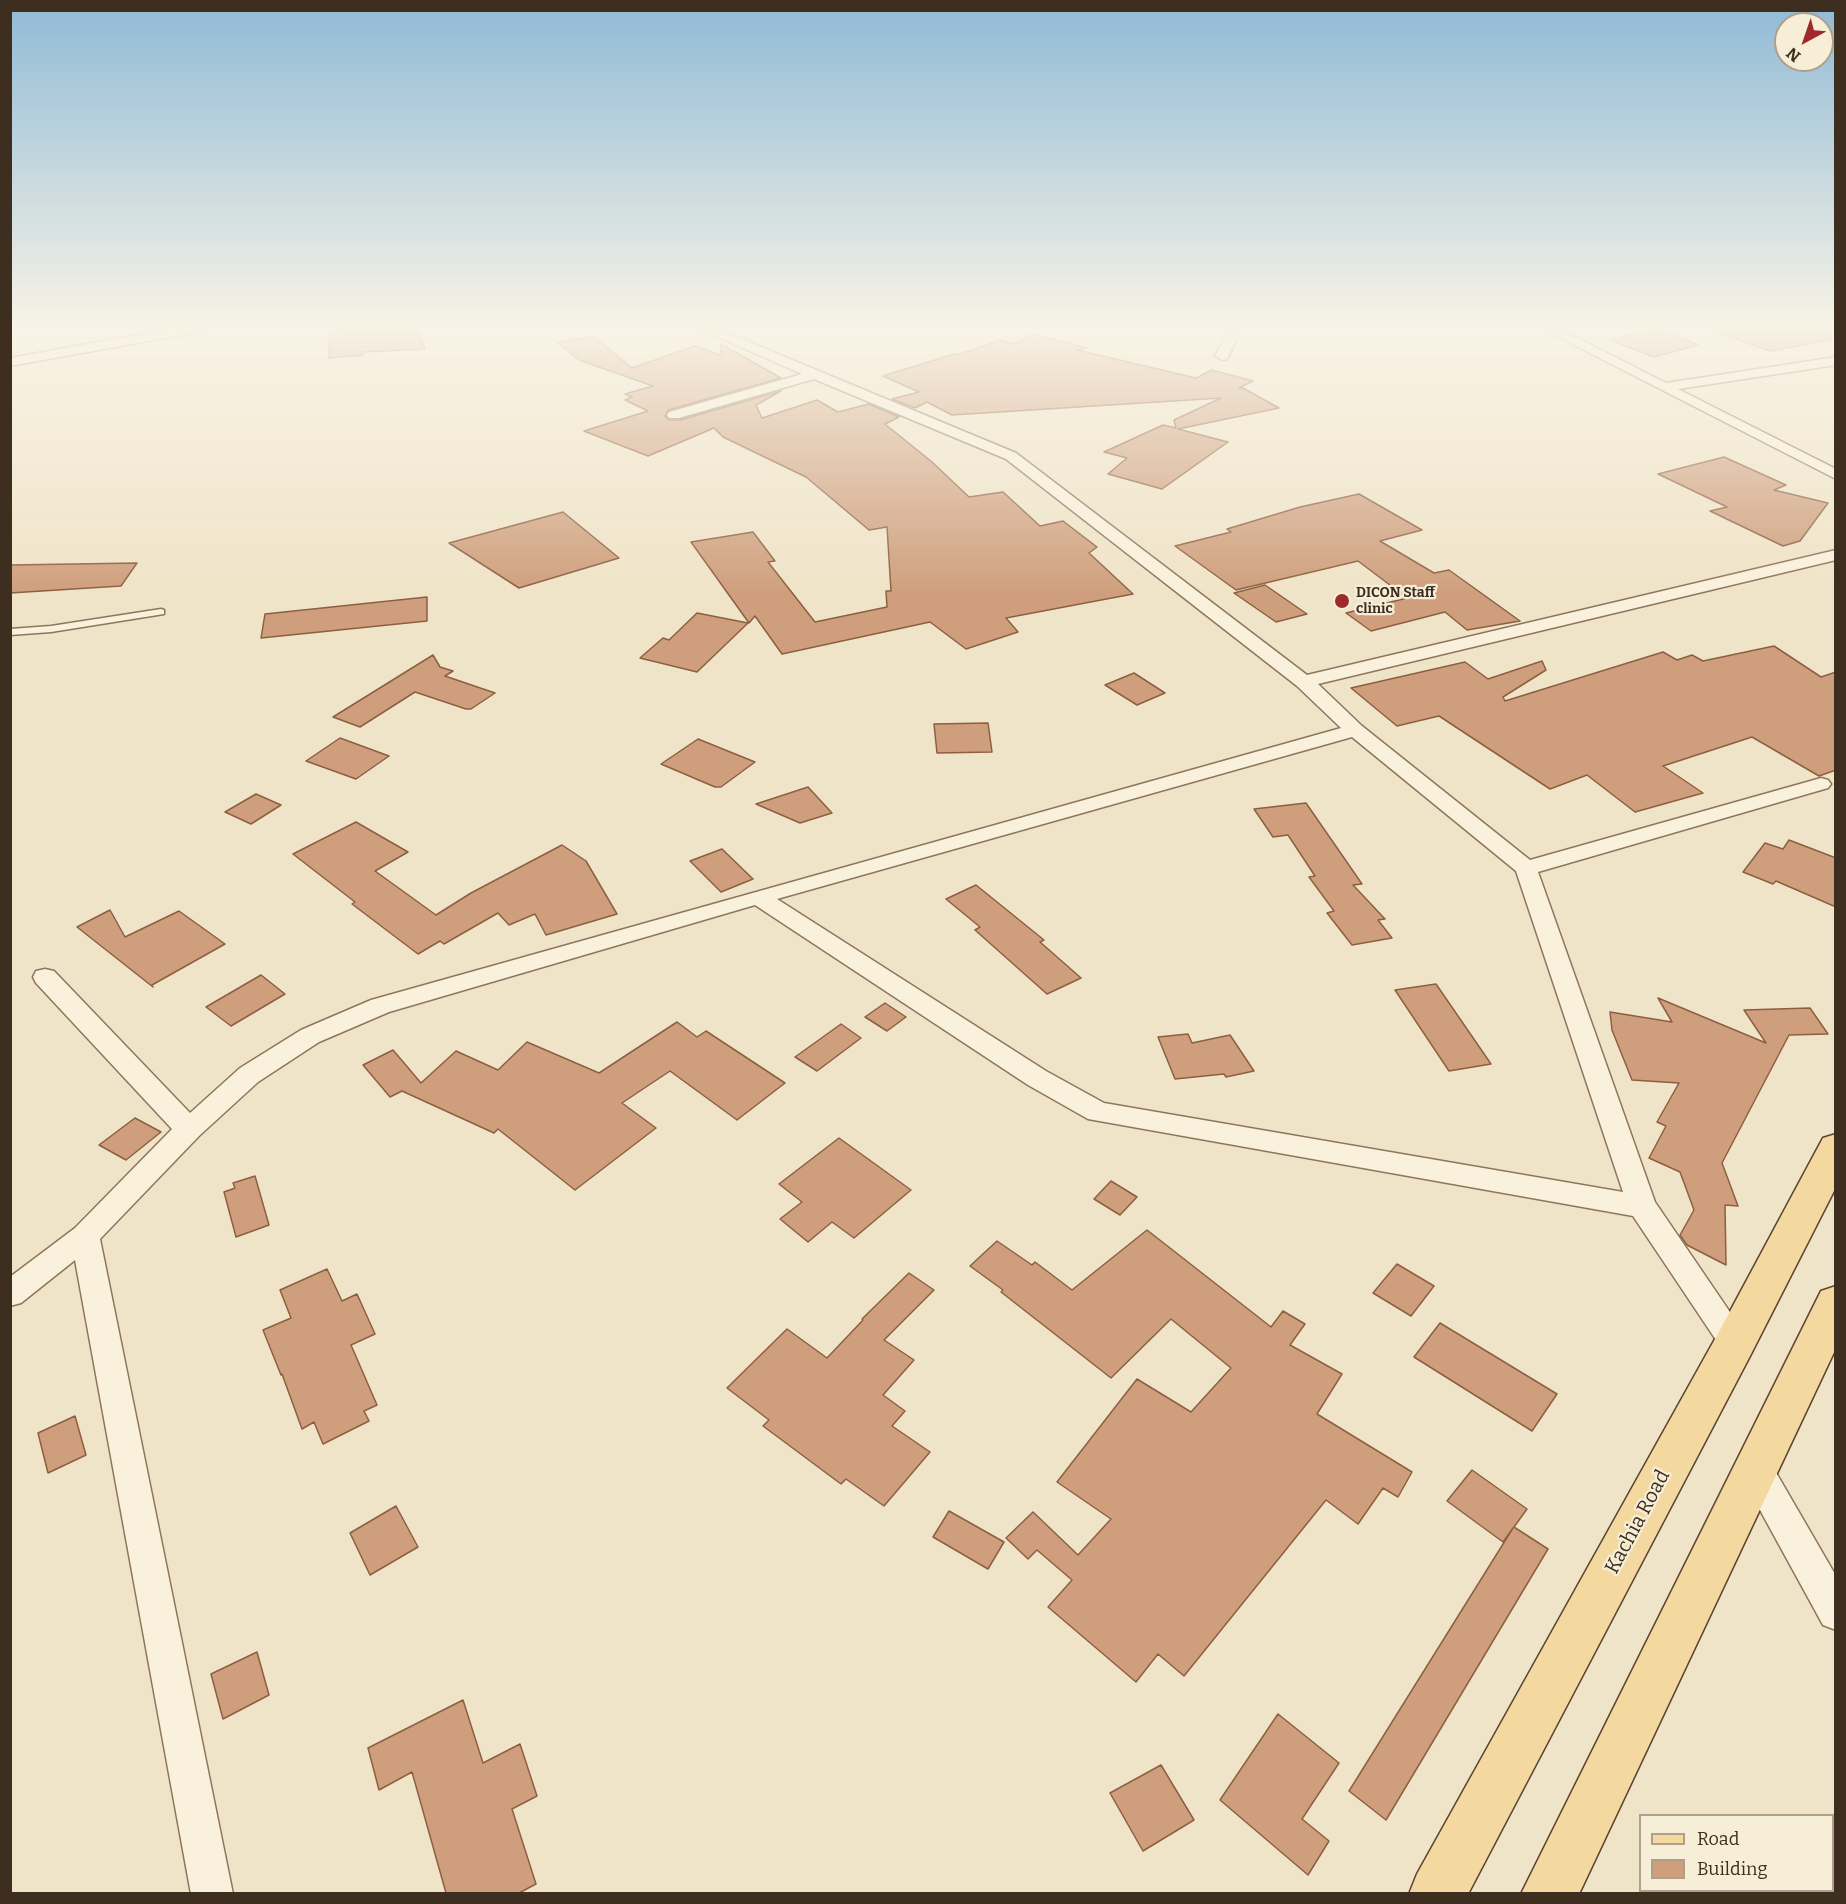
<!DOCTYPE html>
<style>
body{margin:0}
#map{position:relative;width:1846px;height:1904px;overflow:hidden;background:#f0e4c8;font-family:Bitter,serif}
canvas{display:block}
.frame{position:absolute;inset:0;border:12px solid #3d2e20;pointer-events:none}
.legend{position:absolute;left:1639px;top:1814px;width:195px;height:78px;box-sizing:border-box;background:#f7eed8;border:2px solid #ada18e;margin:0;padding:8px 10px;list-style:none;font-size:18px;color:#3d2e20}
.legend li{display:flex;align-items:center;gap:12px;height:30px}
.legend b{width:30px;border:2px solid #ada18e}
.north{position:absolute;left:1774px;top:12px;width:60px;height:60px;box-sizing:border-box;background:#f7eed8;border:2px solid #ada18e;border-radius:50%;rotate:220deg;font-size:16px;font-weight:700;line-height:24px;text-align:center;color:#3d2e20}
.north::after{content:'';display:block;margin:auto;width:21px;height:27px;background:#9e2a2b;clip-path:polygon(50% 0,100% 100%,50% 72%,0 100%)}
</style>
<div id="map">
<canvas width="1846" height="1904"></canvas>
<div class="frame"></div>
<ul class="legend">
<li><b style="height:8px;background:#f3d9a0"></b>Road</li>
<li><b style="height:16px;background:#cf9f7d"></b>Building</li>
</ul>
<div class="north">N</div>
</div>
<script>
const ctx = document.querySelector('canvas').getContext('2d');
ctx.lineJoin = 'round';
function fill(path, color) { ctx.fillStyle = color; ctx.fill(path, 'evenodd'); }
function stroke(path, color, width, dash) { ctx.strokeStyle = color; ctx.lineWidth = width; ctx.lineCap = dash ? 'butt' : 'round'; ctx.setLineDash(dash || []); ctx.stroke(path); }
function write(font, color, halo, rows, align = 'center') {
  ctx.font = font + ' Bitter,serif'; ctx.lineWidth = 4.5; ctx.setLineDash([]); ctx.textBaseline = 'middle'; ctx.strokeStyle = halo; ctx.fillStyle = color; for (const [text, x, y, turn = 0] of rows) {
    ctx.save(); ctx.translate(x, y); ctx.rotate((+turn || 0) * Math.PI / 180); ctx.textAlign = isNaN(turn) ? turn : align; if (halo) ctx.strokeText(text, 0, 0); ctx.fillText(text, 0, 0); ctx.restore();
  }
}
const building = new Path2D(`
 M348 327H417L425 349 363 352V355L329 358 330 330Z
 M1714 327H1830L1831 340 1770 351 1714 331Z
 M1657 328 1698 345 1654 357 1610 340Z
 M1034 334 1087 348 1077 350 1196 378 1212 370 1253 381 1239 388H1243L1279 408 1178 429 1228 442 1162 489 1108 474 1127 458 1104 452 1163 425 1176 428 1174 420 1221 398 952 415 927 402 915 408 892 399 919 392 883 376 954 354 957 355 1001 340 1013 344Z
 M593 336 632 368 695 346 720 355 721 344 781 378 668 410 665 416 669 420H680L781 391 756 405 762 418 817 400 838 412 869 404 899 417 885 424 932 462 969 497 1003 492 1040 526 1063 521 1097 547 1089 553 1133 594 1006 618 1018 632 966 649 930 622 782 654 755 616 749 623 691 542 753 532 775 561 768 562 815 622 887 607 886 591H891L887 527 869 530 806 477 723 437 714 428 648 456 584 431 648 411 625 400 632 397 625 394 653 386 579 360 558 343Z
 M1724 457 1786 485 1774 490 1828 503 1800 541 1783 546 1710 511 1727 507 1658 474Z
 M1359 494 1422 530 1380 541 1434 573 1449 570 1520 621 1467 630 1445 612 1371 631 1346 613 1407 598 1358 561 1236 590 1175 546 1231 532 1227 529 1300 507Z
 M563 512 619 558 519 588 449 543Z
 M137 563 121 586 10 593V565Z
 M1265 585 1307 614 1276 622 1234 593Z
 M427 597V621L261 638 265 614Z
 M697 613 748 623 697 672 640 658 663 638 669 640Z
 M1774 646 1821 677 1836 672V770L1819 776 1752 737 1663 766 1703 793 1635 812 1587 775 1550 789 1439 716 1397 726 1351 688 1465 662 1488 679 1542 661 1546 670 1503 697 1505 701 1663 652 1677 660 1692 655 1703 661Z
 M433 655 440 667 453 671 445 676 495 693 471 709H466L415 692 360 727 333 717Z
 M1134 673 1165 693 1137 705 1105 685Z
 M988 723 992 752 937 753 934 724Z
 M340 738 389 756 356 779 306 761Z
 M698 739 755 762 721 787H715L661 764Z
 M808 787 832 813 800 823 756 804Z
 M256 794 281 805 251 824 225 812Z
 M1306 803 1362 884 1353 885 1385 919 1378 920 1392 938 1352 945 1327 913 1334 911 1309 877 1315 876 1288 835 1273 837 1254 809Z
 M356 822 408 852 375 871 436 915 471 893 562 845 586 861 617 914 546 935 535 914 509 925 498 913 444 944 440 941 418 954 352 904 355 902 293 854Z
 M1789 840 1836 858V907L1776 881 1773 884 1743 872 1765 843 1783 849Z
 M722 849 753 879 721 892 690 861Z
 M976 885 1044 940 1040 942 1081 978 1047 994 975 930 980 927 946 899Z
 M110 910 125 937 179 911 225 944 152 985 153 987 77 927Z
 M261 975 285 994 231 1026 206 1007Z
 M1436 984 1491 1064 1449 1071 1395 990Z
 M1658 998 1766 1043 1744 1010 1810 1008 1828 1034 1789 1035 1722 1163 1738 1206 1725 1205 1726 1265 1687 1245 1680 1235 1694 1210 1680 1172 1649 1158 1666 1126 1657 1122 1679 1083 1632 1080 1612 1030 1610 1012 1672 1022Z
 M885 1003 906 1017 887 1031 865 1017Z
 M677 1022 697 1037 706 1031 785 1083 737 1120 670 1071 622 1103 656 1128 575 1190 498 1129 494 1133 402 1091 390 1097 363 1065 393 1050 421 1083 456 1051 498 1070 527 1042 599 1073Z
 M841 1024 861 1038 817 1071 795 1057Z
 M1188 1034 1192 1043 1230 1035 1254 1071 1226 1077 1224 1074 1175 1079 1158 1037Z
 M135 1118 161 1132 126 1160 99 1145Z
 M839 1138 911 1190 854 1238 832 1222 808 1242 780 1219 802 1202 779 1184Z
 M255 1176 269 1225 236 1237 224 1192 235 1188 233 1183Z
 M1111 1181 1137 1197 1120 1215 1094 1199Z
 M1147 1230 1271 1327 1283 1311 1305 1324 1290 1345 1342 1374 1317 1414 1412 1472 1398 1497 1383 1488 1358 1524 1326 1500 1184 1676 1158 1654 1136 1682 1048 1607 1072 1580 1037 1550 1028 1559 1006 1538 1033 1512 1078 1555 1111 1519 1057 1482 1137 1379 1191 1412 1231 1368 1171 1319 1111 1378 1001 1292 1003 1290 970 1266 997 1241 1032 1265 1035 1262 1072 1290Z
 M1397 1264 1434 1286 1411 1316 1373 1293Z
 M327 1269 342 1301 357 1294 375 1334 351 1345 377 1405 364 1411 369 1421 323 1444 314 1422 302 1429 282 1374 281 1375 263 1330 291 1318 280 1290Z
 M909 1273 934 1290 884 1340 914 1360 883 1395 905 1411 892 1426 930 1452 884 1506 846 1479 841 1484 763 1426 769 1420 727 1388 787 1329 827 1358 863 1320 862 1319Z
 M1440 1323 1557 1394 1532 1431 1414 1357Z
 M75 1416 86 1455 48 1473 38 1433Z
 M1472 1470 1527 1509 1514 1527 1548 1549 1386 1820 1349 1791 1513 1528 1503 1542 1447 1501Z
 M396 1506 418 1547 370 1575 350 1533Z
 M949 1511 1004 1542 988 1569 933 1537Z
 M257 1652 269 1695 223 1719 211 1674Z
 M463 1700 483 1763 520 1744 537 1796 512 1809 536 1884 519 1893H446L412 1772 379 1790 368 1748Z
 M1278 1714 1339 1763 1302 1819 1329 1841 1308 1875 1220 1800Z
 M1161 1765 1194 1820 1143 1851 1110 1793Z`);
const lane = new Path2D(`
 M161 609 164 610V614L51 632 10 635V629L51 626Z`);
const street = new Path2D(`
 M180 327H210L204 331 10 366V358Z
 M695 327H713L1016 453 1307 675 1836 550V560L1318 684 1362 726 1530 860 1814 780 1821 778 1828 780 1831 784 1828 788 1538 872 1655 1202 1751 1343 1746 1352 1735 1356 1724 1352 1633 1216 1088 1119 1028 1085 755 905 389 1012 319 1042 258 1082 199 1136 100 1239 233 1894H191L75 1260 21 1303 10 1306V1277L75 1228 172 1129 36 983 33 977 36 971 45 969 54 971 190 1113 240 1068 301 1030 371 1000 1341 728 1297 686 1006 459 814 379 679 418H669L667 415 669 412 802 374ZM1352 737 1516 871 1623 1192 1104 1103 1046 1071 777 899Z
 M1224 327H1236L1237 338 1227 359 1222 360 1215 356 1225 338Z
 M1539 327H1556L1666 383 1836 357V365L1678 389 1836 469V479Z
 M1755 1453 1767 1457 1836 1576V1630L1823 1625 1743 1479 1738 1468 1743 1457Z`);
const primary = new Path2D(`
 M1836 1134V1187L1750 1356 1468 1894H1409L1417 1874 1720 1330 1823 1138Z
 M1836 1286V1348L1579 1894H1521L1821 1291Z`);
const markers = [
 [1342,601,8,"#9e2a2b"]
];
const farPoinames = [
 ["DICON Staff",1356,593],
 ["clinic",1356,609]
];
const nearStreetnames = [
 ["Kachia Road",1638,1522,-62]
];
fill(building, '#cf9f7d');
stroke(building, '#8d5f41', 1.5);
stroke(lane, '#8d765c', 3);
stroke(street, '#8d765c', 3);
stroke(primary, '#5b4430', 3);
fill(lane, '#faf1dc');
fill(street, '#faf1dc');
fill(primary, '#f3d9a0');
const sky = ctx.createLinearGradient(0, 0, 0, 594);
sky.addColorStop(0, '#8fbad6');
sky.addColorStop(0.55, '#f8f3e6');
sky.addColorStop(1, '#f8f3e600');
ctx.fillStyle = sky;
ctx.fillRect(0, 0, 1846, 594);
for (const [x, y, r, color] of markers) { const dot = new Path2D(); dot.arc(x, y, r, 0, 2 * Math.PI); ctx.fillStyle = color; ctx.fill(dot); stroke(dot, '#f7eed8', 2); }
write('bold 14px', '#3d2e20', '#f7eed8', farPoinames, 'left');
write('20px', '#3d2e20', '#f7eed8', nearStreetnames);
</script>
